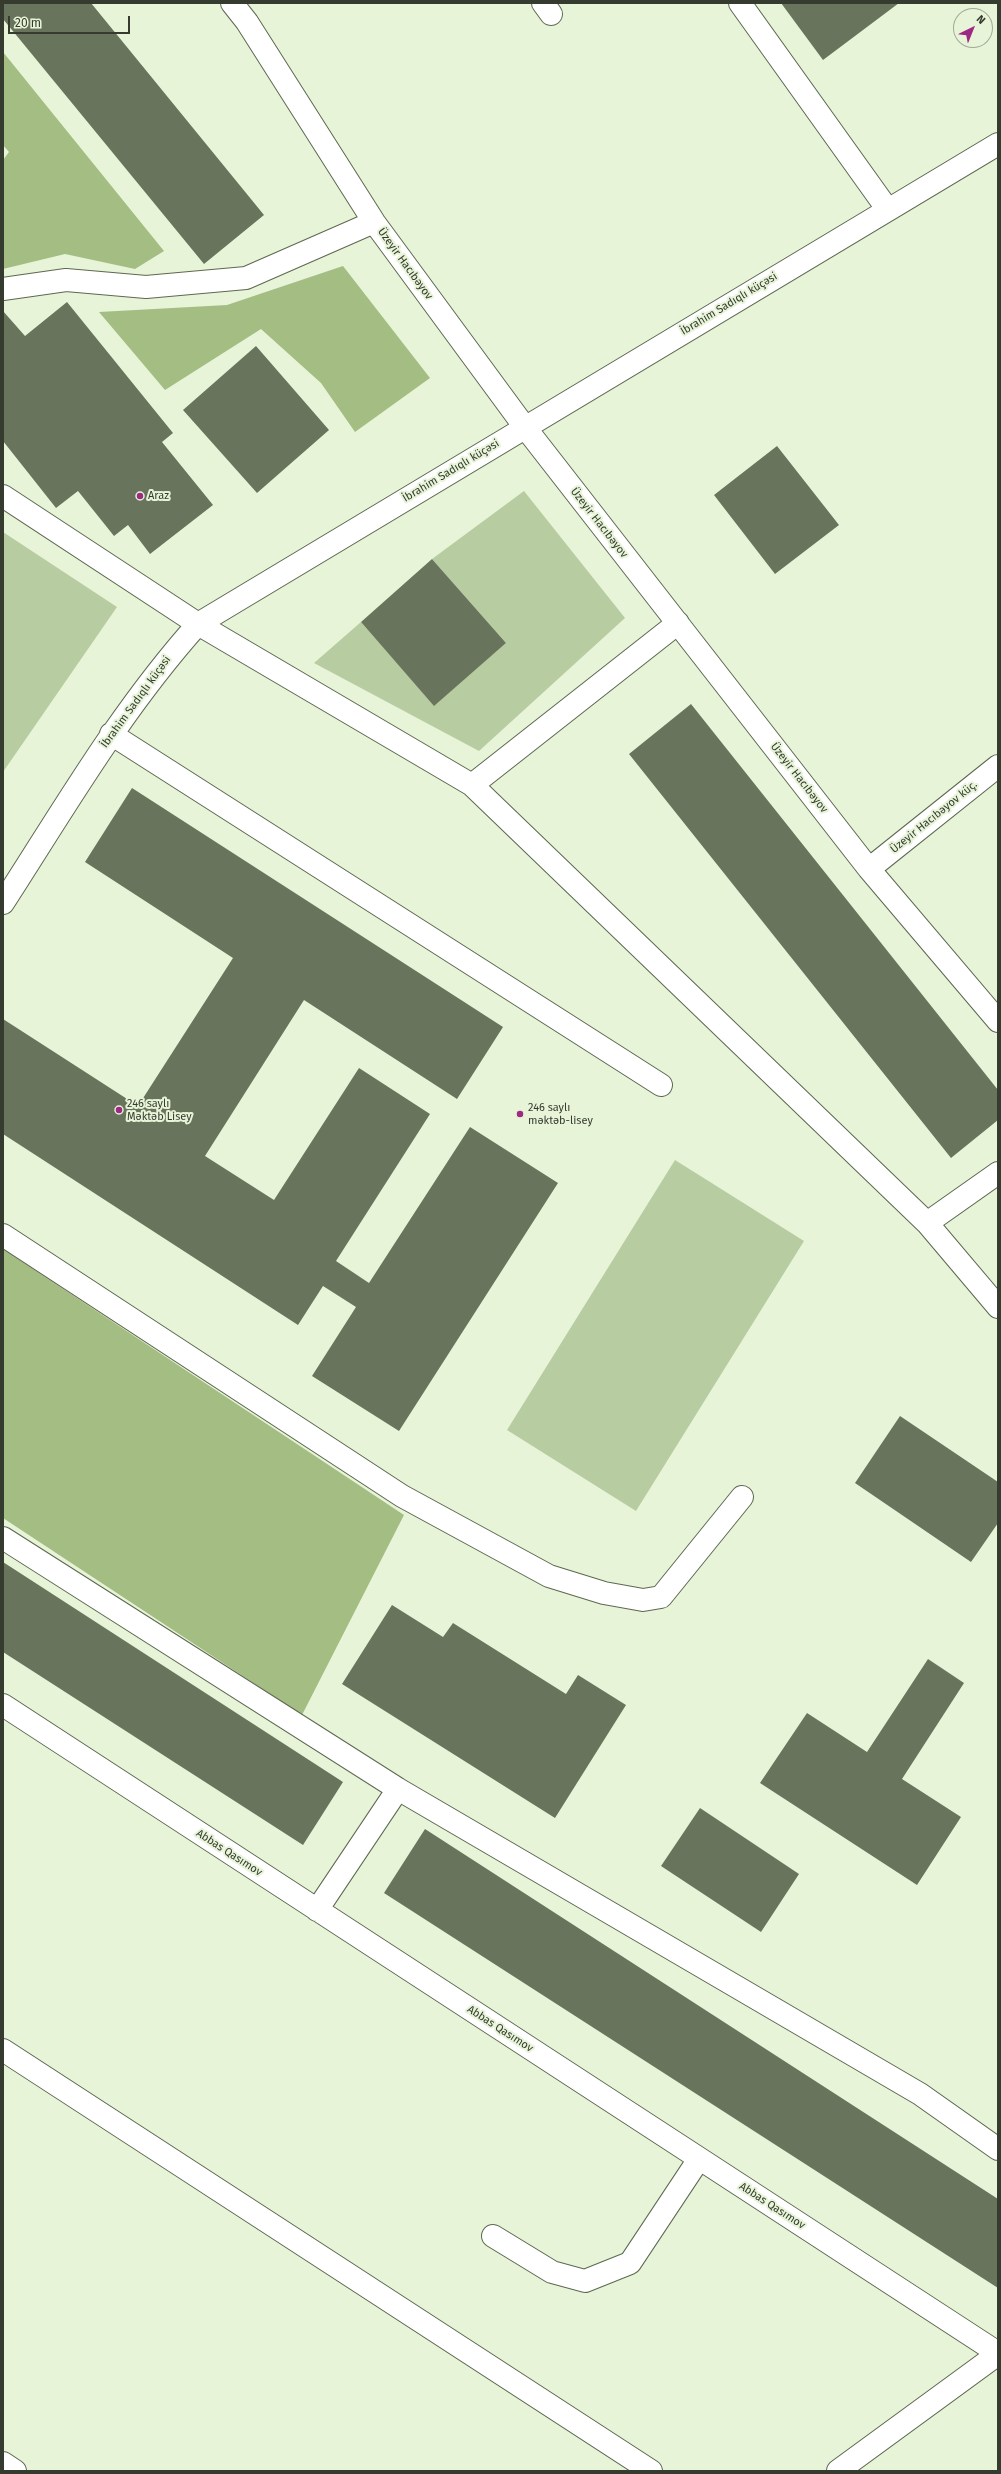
<!DOCTYPE html>
<meta charset="utf-8">
<style>
body{margin:0}
#map{position:relative;width:1001px;height:2474px;overflow:hidden;background:#e7f4d8;font-family:"Fira Sans",sans-serif}
canvas{display:block}
.frame{position:absolute;inset:0;border:4px solid #363b30;pointer-events:none}
.north{position:absolute;left:953px;top:8px;width:40px;height:40px;box-sizing:border-box;background:#e7f4d8;border:1px solid #a0aa95;border-radius:50%;rotate:43deg;font-size:11px;font-weight:700;line-height:16px;text-align:center;color:#363b30}
.north::after{content:'';display:block;margin:auto;width:14px;height:18px;background:#9d2984;clip-path:polygon(50% 0,100% 100%,50% 72%,0 100%)}
.scale{position:absolute;left:8px;top:16px;width:122px;height:18px;box-sizing:border-box;border:2px solid #363b30;border-top:0;padding-left:5px;font-size:12px;line-height:14px;white-space:nowrap;color:#363b30;-webkit-text-stroke:3px #e7f4d8;paint-order:stroke}
</style>
<div id="map">
<canvas width="1001" height="2474"></canvas>
<div class="frame"></div>
<div class="north">N</div>
<div class="scale">20 m</div>
</div>
<script>
const ctx = document.querySelector('canvas').getContext('2d');
ctx.lineJoin = 'round';
function fill(path, color) { ctx.fillStyle = color; ctx.fill(path, 'evenodd'); }
function stroke(path, color, width, dash) { ctx.strokeStyle = color; ctx.lineWidth = width; ctx.lineCap = dash ? 'butt' : 'round'; ctx.setLineDash(dash || []); ctx.stroke(path); }
function write(font, color, halo, rows, align = 'center') {
  ctx.font = font + ' "Fira Sans",sans-serif'; ctx.lineWidth = 4; ctx.setLineDash([]); ctx.textBaseline = 'middle'; ctx.strokeStyle = halo; ctx.fillStyle = color; for (const [text, x, y, turn = 0] of rows) {
    ctx.save(); ctx.translate(x, y); ctx.rotate((+turn || 0) * Math.PI / 180); ctx.textAlign = isNaN(turn) ? turn : align; if (halo) ctx.strokeText(text, 0, 0); ctx.fillText(text, 0, 0); ctx.restore();
  }
}
const green = new Path2D(`
 M524 491 625 618 479 751 314 663 361 622 434 705 506 643 432 559Z
 M3 532 117 607 3 772Z
 M675 1160 804 1241 636 1511 507 1430Z`);
const forest = new Path2D(`
 M3 52 164 251 135 269 65 254 3 269V160L9 152 3 145Z
 M343 266 430 378 355 432 321 383 261 329 165 390 99 312 227 305Z
 M3 1249 404 1515 302 1715 3 1518Z`);
const building = new Path2D(`
 M3 3H91L264 215 204 264 3 19Z
 M781 3H899L823 60Z
 M67 302 173 433 162 442 213 505 150 554 128 525 114 536 78 491 56 508 3 441V311L25 336Z
 M256 346 329 430 257 493 183 410Z
 M777 446 839 525 775 574 714 495Z
 M432 559 506 643 434 706 361 622Z
 M691 704 998 1090V1120L951 1158 629 754Z
 M132 788 503 1027 457 1099 304 1000 205 1156 274 1200 359 1068 430 1114 336 1261 369 1283 470 1127 558 1183 399 1431 312 1376 356 1307 323 1286 298 1325 3 1134V1019L138 1106 233 958 85 862Z
 M900 1416 998 1482V1523L971 1562 855 1483Z
 M3 1562 343 1782 303 1845 3 1652Z
 M392 1605 443 1637 453 1623 566 1694 578 1675 626 1705 555 1818 342 1684Z
 M928 1659 964 1683 902 1779 961 1817 917 1885 760 1783 807 1713 867 1752Z
 M700 1808 799 1874 761 1932 661 1866Z
 M425 1829 998 2199V2288L384 1893Z`);
const minor = new Path2D(`
 M232 3 247 22 374 222 524 426 869 869 998 1021
 M543 3 551 14
 M740 3 888 210
 M3 289 66 280 146 287 246 278 374 222
 M3 496 198 624 472 785 927 1223 998 1307
 M111 734 661 1085
 M472 785 678 623
 M869 869 998 766
 M3 903C65 807 121 710 198 624L998 144
 M927 1223 998 1173
 M3 1235 402 1496 549 1576 604 1593 643 1600 661 1597 742 1497
 M3 1538 398 1789 920 2094 998 2149
 M3 1705 998 2353
 M317 1910 398 1789
 M3 2050 651 2471
 M493 2236 552 2272 585 2281 630 2263 699 2159
 M3 2463 15 2471
 M838 2471 998 2354`);
const markers = [
 [140,496,4,"#9d2984"],
 [119,1110,4,"#9d2984"],
 [520,1114,4,"#9d2984"]
];
const streetNames = [
 ["Üzeyir Hacıbəyov",405,264,54],
 ["İbrahim Sadıqlı küçəsi",729,304,-31],
 ["İbrahim Sadıqlı küçəsi",451,471,-31],
 ["Üzeyir Hacıbəyov",599,523,52],
 ["İbrahim Sadıqlı küçəsi",136,702,-54],
 ["Üzeyir Hacıbəyov",799,778,52],
 ["Üzeyir Hacıbəyov küç.",934,817,-39],
 ["Abbas Qasımov",229,1853,33],
 ["Abbas Qasımov",500,2029,33],
 ["Abbas Qasımov",772,2206,33]
];
const poiNames = [
 ["Araz",148,496],
 ["246 saylı",127,1104],
 ["Məktəb Lisey",127,1117],
 ["246 saylı",528,1108],
 ["məktəb-lisey",528,1121]
];
fill(green, '#b8cca1');
fill(forest, '#a3bd83');
fill(building, '#69745c');
stroke(minor, '#5d6851', 24);
stroke(minor, '#fff', 22);
for (const [x, y, r, color] of markers) { const dot = new Path2D(); dot.arc(x, y, r, 0, 2 * Math.PI); ctx.fillStyle = color; ctx.fill(dot); stroke(dot, '#e7f4d8', 1.5); }
write('11px', '#363b30', '#e7f4d8', streetNames);
write('11px', '#363b30', '#e7f4d8', poiNames, 'left');
</script>
